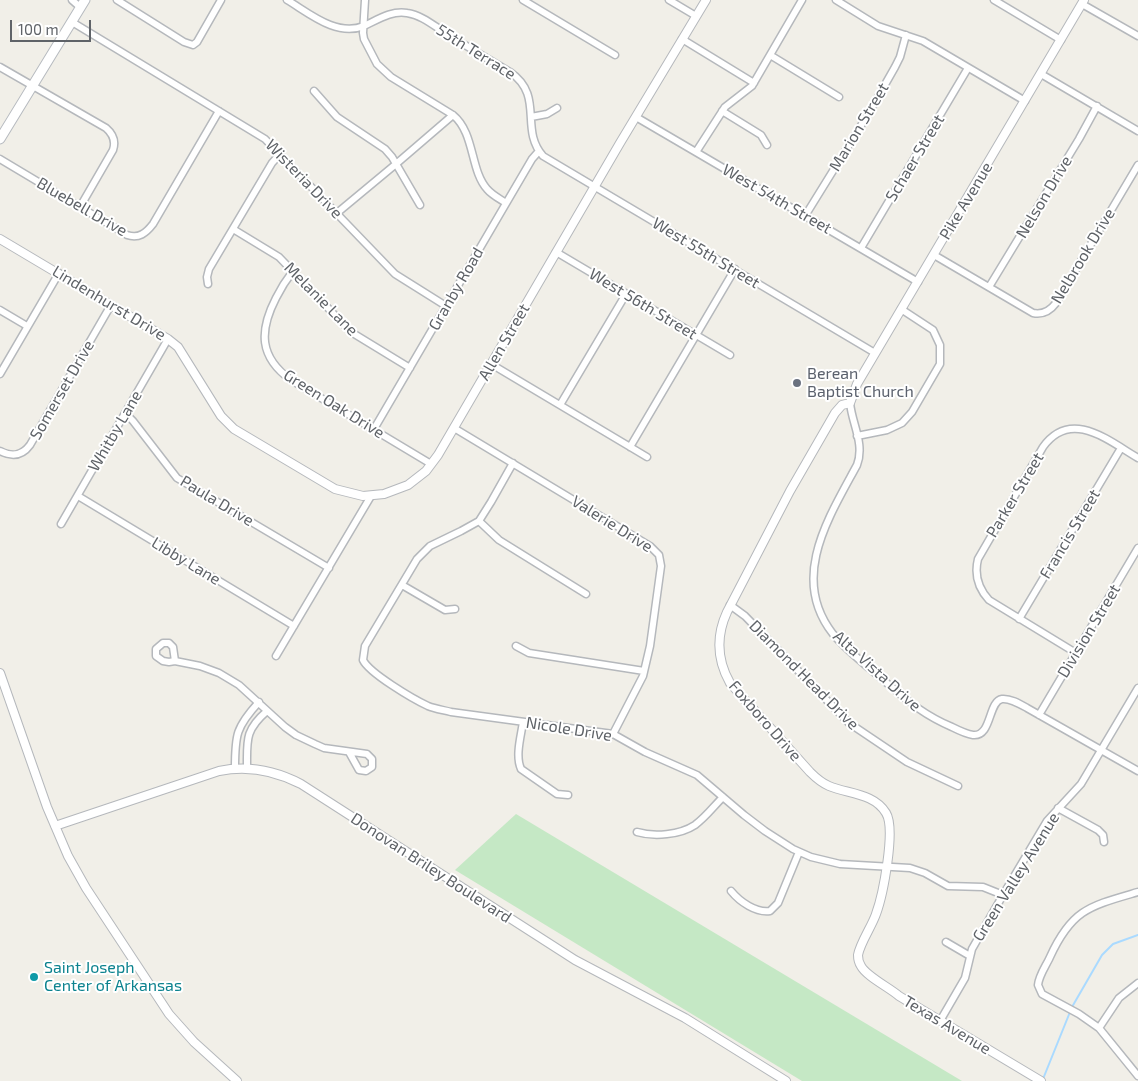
<!DOCTYPE html>
<style>
body{margin:0}
#map{position:relative;width:1138px;height:1081px;overflow:hidden;background:#f1efe8;font-family:"Exo 2",sans-serif}
canvas{display:block}
.scale{position:absolute;left:10px;top:20px;width:81px;height:22px;box-sizing:border-box;border:2px solid #5f6368;border-top:0;padding-left:6px;font-size:15px;line-height:18px;white-space:nowrap;color:#5f6368;-webkit-text-stroke:4px #fff;paint-order:stroke}
</style>
<div id="map">
<canvas width="1138" height="1081"></canvas>
<div class="scale">100 m</div>
</div>
<script>
const ctx = document.querySelector('canvas').getContext('2d');
ctx.lineJoin = 'round';
function fill(path, color) { ctx.fillStyle = color; ctx.fill(path, 'evenodd'); }
function stroke(path, color, width, dash) { ctx.strokeStyle = color; ctx.lineWidth = width; ctx.lineCap = dash ? 'butt' : 'round'; ctx.setLineDash(dash || []); ctx.stroke(path); }
function write(font, color, halo, rows, align = 'center') {
  ctx.font = font + ' "Exo 2",sans-serif'; ctx.lineWidth = 4; ctx.setLineDash([]); ctx.textBaseline = 'middle'; ctx.strokeStyle = halo; ctx.fillStyle = color; for (const [text, x, y, turn = 0] of rows) {
    ctx.save(); ctx.translate(x, y); ctx.rotate((+turn || 0) * Math.PI / 180); ctx.textAlign = isNaN(turn) ? turn : align; if (halo) ctx.strokeText(text, 0, 0); ctx.fillText(text, 0, 0); ctx.restore();
  }
}
const green = new Path2D(`
 M516 814 962 1081H802L455 870Z`);
const stream = new Path2D(`
 M1072 1007 1102 955 1113 944 1138 935
 M1043 1079 1070 1012`);
const minor = new Path2D(`
 M72 0 80 7
 M117 0 184 42 193 45 197 42 221 0
 M287 0C309 13 336 37 364 26 377 20 392 10 407 13 421 15 433 25 444 32 466 46 488 59 510 72 545 96 519 129 543 156L875 353
 M365 0 363 33 364 39 377 64 391 77 453 115C475 133 470 170 487 189 492 195 500 199 506 203
 M523 0 615 55
 M669 0 696 16
 M836 0 878 26 923 41 1025 101
 M994 0 1061 40
 M1082 4 1138 36
 M72 22 265 139 395 274 446 306
 M682 39 754 83
 M770 55 839 97
 M0 67 106 128C113 134 116 141 113 150L80 207
 M1041 74 1138 131
 M314 91 337 117 385 149 392 157 420 205
 M722 111 761 135 767 145
 M531 117 547 114 557 108
 M636 117 918 282
 M696 152 725 107 752 86 802 0
 M0 159 127 235C139 239 146 233 153 224L219 111
 M337 213 396 164 453 115
 M805 216 870 111 895 67 900 57 906 35
 M233 229 279 257 351 332 410 368
 M861 248 968 68
 M556 252 730 355
 M934 255 1033 313C1043 315 1050 311 1056 303L1138 165
 M293 271C286 280 281 288 276 298 259 331 259 357 291 380L431 464
 M208 284 207 277 209 269 272 163 280 154
 M989 287 1079 139 1097 106
 M0 310 27 326
 M491 364 647 457
 M0 374 59 273
 M850 403C852 424 865 444 857 465 829 517 789 578 833 634 849 653 871 669 889 685 910 703 926 716 952 727 958 730 966 734 973 735 992 737 988 701 1002 699 1010 698 1020 704 1027 708L1138 771
 M560 405 626 294
 M125 413 133 421 177 478 329 568
 M454 428 650 546 659 555 661 566 650 646 643 676 613 734
 M374 429 532 159 539 151
 M857 436 887 430 902 423 912 412 940 364V345L933 330 901 309
 M630 447 735 269
 M0 451C12 457 22 456 30 445L111 305
 M513 463 491 502 479 521 461 531 430 546 417 559 365 646 363 660C369 673 413 699 428 706 435 709 444 710 451 712L613 734 645 752 697 775 744 815 765 831 793 849 811 857 840 864 910 868 925 873 948 886 983 887 1003 895
 M78 496 294 626
 M479 521 499 540 586 594
 M61 524 168 339
 M402 585 445 610 455 609
 M730 605 745 616 849 723 907 762 958 786
 M1019 619 1121 448
 M516 646 529 653 644 671
 M1076 653 989 600C978 588 974 575 978 559L1043 447C1071 408 1109 441 1138 458
 M276 656 371 496
 M175 661 173 647 169 643H163L156 649V656L163 661 169 662 175 661 200 666 219 673 239 685 285 727 296 735 315 744 324 748 367 754 372 759V767L366 771 359 770 349 752
 M1039 715 1138 548
 M523 722C521 736 515 756 521 769L557 794 568 795
 M247 767C247 740 245 730 267 711
 M235 768C235 735 236 727 259 702
 M1058 808 1098 830 1103 835 1104 842
 M637 832C654 837 680 835 695 825 706 817 714 806 723 797
 M731 891C740 902 756 913 770 911L778 903 799 852
 M1138 892C1090 906 1072 909 1050 957 1046 966 1039 975 1038 985L1042 994 1079 1014 1099 1028 1138 1076
 M946 942 970 956
 M940 1021 965 978 972 949 1003 895 1047 821 1081 784 1138 688
 M1099 1028 1119 998 1138 983`);
const tertiary = new Path2D(`
 M0 239 168 339 178 347 221 416 234 429 335 489 363 496 384 494 408 485 426 471 438 455 620 143 706 0
 M0 673 47 807 68 856 86 888 169 1014 194 1042 237 1081
 M55 826 219 771C248 765 274 770 301 784L575 960 685 1018 786 1081
 M1041 1081 899 996C890 988 866 976 861 966 859 963 858 959 858 955 860 943 872 926 876 914 883 895 896 829 886 813 874 793 848 794 829 786 822 783 816 778 810 772L730 683C717 660 716 636 727 612L790 491 835 413 842 405 850 403 857 384 1084 0`);
const secondary = new Path2D(`
 M0 139 85 0`);
const markers = [
 [797,383,5,"#6b7280"],
 [34,977,5,"#0f9aa8"]
];
const streetNames = [
 ["55th Terrace",476,52,32],
 ["Marion Street",859,127,-59],
 ["Schaer Street",915,158,-59],
 ["Wisteria Drive",304,179,46],
 ["Nelson Drive",1044,197,-59],
 ["West 54th Street",777,199,30],
 ["Pike Avenue",966,201,-59],
 ["Bluebell Drive",82,207,30],
 ["West 55th Street",706,253,31],
 ["Nelbrook Drive",1083,256,-59],
 ["Granby Road",456,289,-60],
 ["Melanie Lane",321,299,45],
 ["Lindenhurst Drive",109,303,31],
 ["West 56th Street",643,304,31],
 ["Allen Street",504,342,-60],
 ["Somerset Drive",62,390,-60],
 ["Green Oak Drive",334,404,32],
 ["Whitby Lane",115,431,-60],
 ["Parker Street",1015,495,-59],
 ["Paula Drive",217,501,31],
 ["Valerie Drive",612,524,32],
 ["Francis Street",1070,534,-59],
 ["Libby Lane",186,561,31],
 ["Division Street",1089,631,-59],
 ["Alta Vista Drive",877,671,42],
 ["Diamond Head Drive",804,675,45],
 ["Foxboro Drive",765,721,49],
 ["Nicole Drive",569,729,9],
 ["Donovan Briley Boulevard",431,868,33],
 ["Green Valley Avenue",1016,877,-58],
 ["Texas Avenue",947,1025,31]
];
const worshipNames = [
 ["Berean",807,374],
 ["Baptist Church",807,392]
];
const cultureNames = [
 ["Saint Joseph",44,968],
 ["Center of Arkansas",44,986]
];
fill(green, '#c5e8c5');
stroke(stream, '#aadaff', 2);
stroke(minor, '#b5b8bc', 9);
stroke(tertiary, '#b5b8bc', 10);
stroke(secondary, '#b6babf', 11);
stroke(minor, '#fff', 6);
stroke(tertiary, '#fff', 8);
stroke(secondary, '#fff', 9);
for (const [x, y, r, color] of markers) { const dot = new Path2D(); dot.arc(x, y, r, 0, 2 * Math.PI); ctx.fillStyle = color; ctx.fill(dot); stroke(dot, '#fff', 2); }
write('16px', '#5f6368', '#fff', streetNames);
write('16px', '#5b616d', '#fff', worshipNames, 'left');
write('16px', '#0d838f', '#fff', cultureNames, 'left');
</script>
